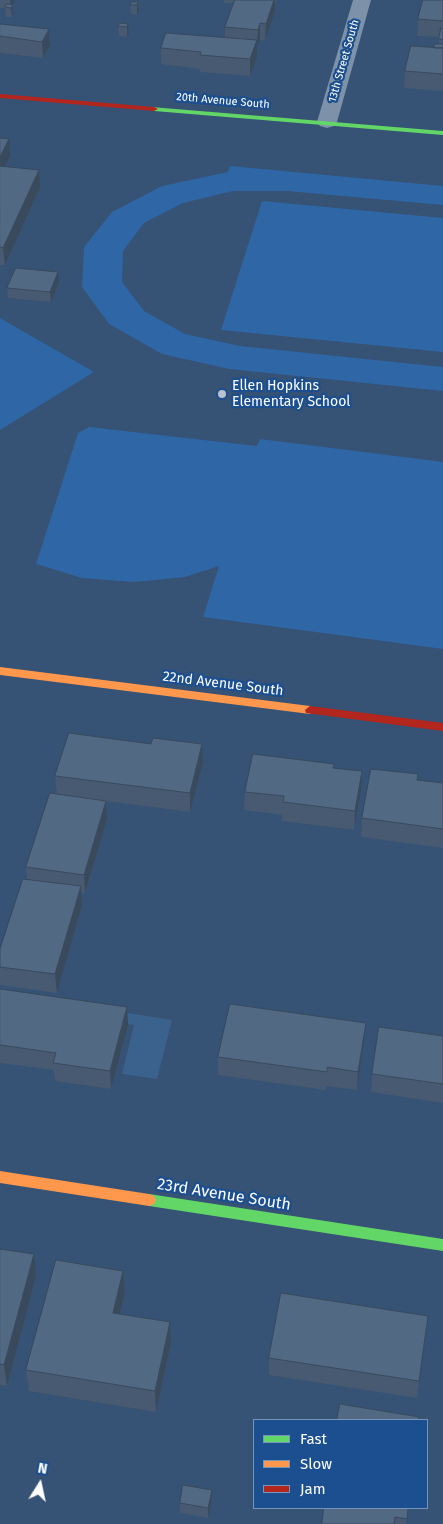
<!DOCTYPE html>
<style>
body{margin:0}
#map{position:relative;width:443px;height:1524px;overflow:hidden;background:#365274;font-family:"Fira Sans",sans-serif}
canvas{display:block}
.legend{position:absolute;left:253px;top:1419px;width:175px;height:90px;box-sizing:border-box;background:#1b4f8f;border:1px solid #7695bc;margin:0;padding:6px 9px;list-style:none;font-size:15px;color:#fff}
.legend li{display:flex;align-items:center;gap:10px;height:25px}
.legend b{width:25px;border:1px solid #7695bc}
.north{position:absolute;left:15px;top:1459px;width:50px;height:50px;-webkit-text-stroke:4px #1b4f8f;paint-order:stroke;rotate:10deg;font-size:14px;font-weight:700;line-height:20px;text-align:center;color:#fff}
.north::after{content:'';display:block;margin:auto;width:18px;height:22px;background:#fff;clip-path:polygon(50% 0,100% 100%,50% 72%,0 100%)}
</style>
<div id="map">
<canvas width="443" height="1524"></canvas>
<ul class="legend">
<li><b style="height:6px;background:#63d668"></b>Fast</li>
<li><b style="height:6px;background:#ff974d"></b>Slow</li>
<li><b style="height:6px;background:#b3261e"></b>Jam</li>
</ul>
<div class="north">N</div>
</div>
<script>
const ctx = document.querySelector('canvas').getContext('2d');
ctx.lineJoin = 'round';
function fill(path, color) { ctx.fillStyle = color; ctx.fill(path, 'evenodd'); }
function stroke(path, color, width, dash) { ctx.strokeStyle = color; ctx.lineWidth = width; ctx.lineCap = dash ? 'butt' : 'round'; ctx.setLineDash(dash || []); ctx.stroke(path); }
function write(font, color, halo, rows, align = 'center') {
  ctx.font = font + ' "Fira Sans",sans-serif'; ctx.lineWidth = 4.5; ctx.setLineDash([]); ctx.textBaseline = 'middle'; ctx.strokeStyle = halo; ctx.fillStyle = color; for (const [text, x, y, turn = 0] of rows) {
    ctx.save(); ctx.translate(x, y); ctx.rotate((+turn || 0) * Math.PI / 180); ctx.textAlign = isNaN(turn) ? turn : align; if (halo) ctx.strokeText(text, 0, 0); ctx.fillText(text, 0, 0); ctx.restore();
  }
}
const green = new Path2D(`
 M230 166 443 186V205L287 191H233L183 203 144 223 123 251 122 282 144 311 185 334 240 346 443 367V391L229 369 162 354 109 324 82 287 84 247 112 212 162 186 228 172Z
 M262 201 443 218V352L221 330Z
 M0 318 94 372 0 430Z
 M89 427 257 446 260 439 443 462V649L203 617 219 566 185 577 134 582 82 578 36 564 78 433Z`);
const water = new Path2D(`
 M128 1013 172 1020 157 1079 122 1074 134 1025 125 1024Z`);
const street = new Path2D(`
 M353 0H371L337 122 334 126 327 128 320 126 317 122Z`);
const fast = new Path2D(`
 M151 107 443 131V135L154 111 150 109Z
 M149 1194 443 1239V1251L149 1206 144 1204 142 1200 144 1196Z`);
const slow = new Path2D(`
 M0 667 310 706 315 710 310 714 0 675Z
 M0 1171 149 1194 154 1196 156 1200 154 1204 149 1206 0 1183Z`);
const jam = new Path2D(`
 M0 94 154 107 158 109 154 111 0 98Z
 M310 706 443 723V731L306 713 305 710Z`);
const wall = new Path2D(`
 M0 0H15L12 5 13 14 12 17H6L5 8H0Z
 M224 0H277L275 5V12L265 40H260L257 46V57L250 76 200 72V69L161 64V48L225 38V27L234 3H224Z
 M443 0V88L442 91 404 88 405 71 439 44V37L417 36 418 19Z
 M138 2 139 11 137 15 131 14 130 5Z
 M0 24 49 29 50 45 43 58 0 53V54Z
 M128 24 129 33 127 37 119 36 118 26Z
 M0 138 10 156 5 167 39 170 40 187 5 265H0Z
 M59 282 51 302 8 298 7 288Z
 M151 744H202L203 763 190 812 106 801 107 819 85 893H82V905L57 993 0 985V949L27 879 26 867 57 794 55 776Z
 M334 764V768L361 790 354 830 282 821V815L244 810 245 792Z
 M417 780 443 783V848L361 837 362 818Z
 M0 989 127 1007 128 1025 111 1089 55 1081 54 1070 0 1063Z
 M443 1036V1103L371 1092 372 1074Z
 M364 1042 357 1090 326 1086V1090L218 1075V1057Z
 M0 1249 36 1276 7 1386 0 1385Z
 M123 1271 125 1292 120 1314 170 1322 171 1343 156 1412 29 1391 26 1370Z
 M428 1316 417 1398 269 1375V1358Z
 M212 1490V1499L208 1518 180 1513V1503Z
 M408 1508 406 1524H322Z`);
const shadedWall = new Path2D(`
 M10 0H15L10 9Z
 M274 0H275V12L265 40 266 24Z
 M138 2 139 11 137 15V5Z
 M13 5V14L12 17 11 8Z
 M260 23V40L257 46 258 30Z
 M128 24 129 33 127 37V27Z
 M49 29 50 45 43 58 42 42Z
 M257 40V57L250 76V59Z
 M9 139 10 156 0 177V157Z
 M39 170 40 187 5 265 3 248Z
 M58 272 59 282 51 302 50 292Z
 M202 744 203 763 190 812V793Z
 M362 771 361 790 354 830 355 811Z
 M106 801 107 819 85 893 84 875Z
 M81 886 82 905 57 993 55 974Z
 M127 1007 128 1025 111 1089 110 1071Z
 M366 1023 364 1042 357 1090 358 1072Z
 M34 1254 36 1276 7 1386 4 1365Z
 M123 1271 125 1292 115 1334 113 1313Z
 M170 1322 171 1343 156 1412 155 1391Z
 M212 1490V1499L208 1518V1508Z`);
const building = new Path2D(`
 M235 0H274L266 24 260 23 258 30 225 27Z
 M423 0H443V21L418 19Z
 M132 2H138L137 5H130Z
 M7 4 13 5 11 8 5 7Z
 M120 23 128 24 127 27 118 26Z
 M0 24 49 29 42 42 0 36Z
 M441 28 443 29V40L439 39Z
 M166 33 257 40 250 59 200 55 201 52 161 48Z
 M435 44H443V48H434Z
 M411 46 443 48V74L405 71Z
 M0 138 9 139 0 157Z
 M0 166 39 170 3 248 0 247Z
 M16 268 58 272 50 292 7 288Z
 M69 733 151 744 153 738 202 744 190 793 55 776Z
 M253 754 334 764 333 768 362 771 355 811 283 802 284 796 245 792Z
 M371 769 418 774 417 780 443 783V829L362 818Z
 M50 793 106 801 84 875 26 867Z
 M23 879 81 886 55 974 0 967V949Z
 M0 989 127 1007 110 1071 53 1063 56 1053 0 1045Z
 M230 1004 366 1023 358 1072 327 1067V1072L218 1057Z
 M379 1027 443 1036V1084L372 1074Z
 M0 1249 34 1254 4 1365 0 1364Z
 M56 1260 123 1271 113 1313 170 1322 155 1391 26 1370Z
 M281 1293 428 1316 419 1381 269 1358Z
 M340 1404 419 1417 418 1420H337Z
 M183 1485 212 1490 208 1508 180 1503Z
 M324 1508H408L407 1519 395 1517 394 1524H322Z`);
const markers = [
 [222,394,5,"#b9c2ce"]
];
const farStreetnames = [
 ["13th Street South",344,61,-74],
 ["20th Avenue South",223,101,5]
];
const poiNames = [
 ["Ellen Hopkins",232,386],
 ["Elementary School",232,402]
];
const streetNames = [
 ["22nd Avenue South",223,684,7]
];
const nearStreetnames = [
 ["23rd Avenue South",224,1195,9]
];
fill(green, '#2f66a5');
fill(water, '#3b618d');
fill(street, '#7d92a8');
fill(fast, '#63d668');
fill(slow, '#ff974d');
fill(jam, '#b3261e');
fill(wall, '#475a72');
fill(shadedWall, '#394a5c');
fill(building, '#526984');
stroke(building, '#394a5c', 1);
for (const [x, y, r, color] of markers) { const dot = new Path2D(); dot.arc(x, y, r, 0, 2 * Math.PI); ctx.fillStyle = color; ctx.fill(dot); stroke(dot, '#1b4f8f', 2); }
write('11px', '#fff', '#1b4f8f', farStreetnames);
write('14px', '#fff', '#1b4f8f', poiNames, 'left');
write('14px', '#fff', '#1b4f8f', streetNames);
write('16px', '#fff', '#1b4f8f', nearStreetnames);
</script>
